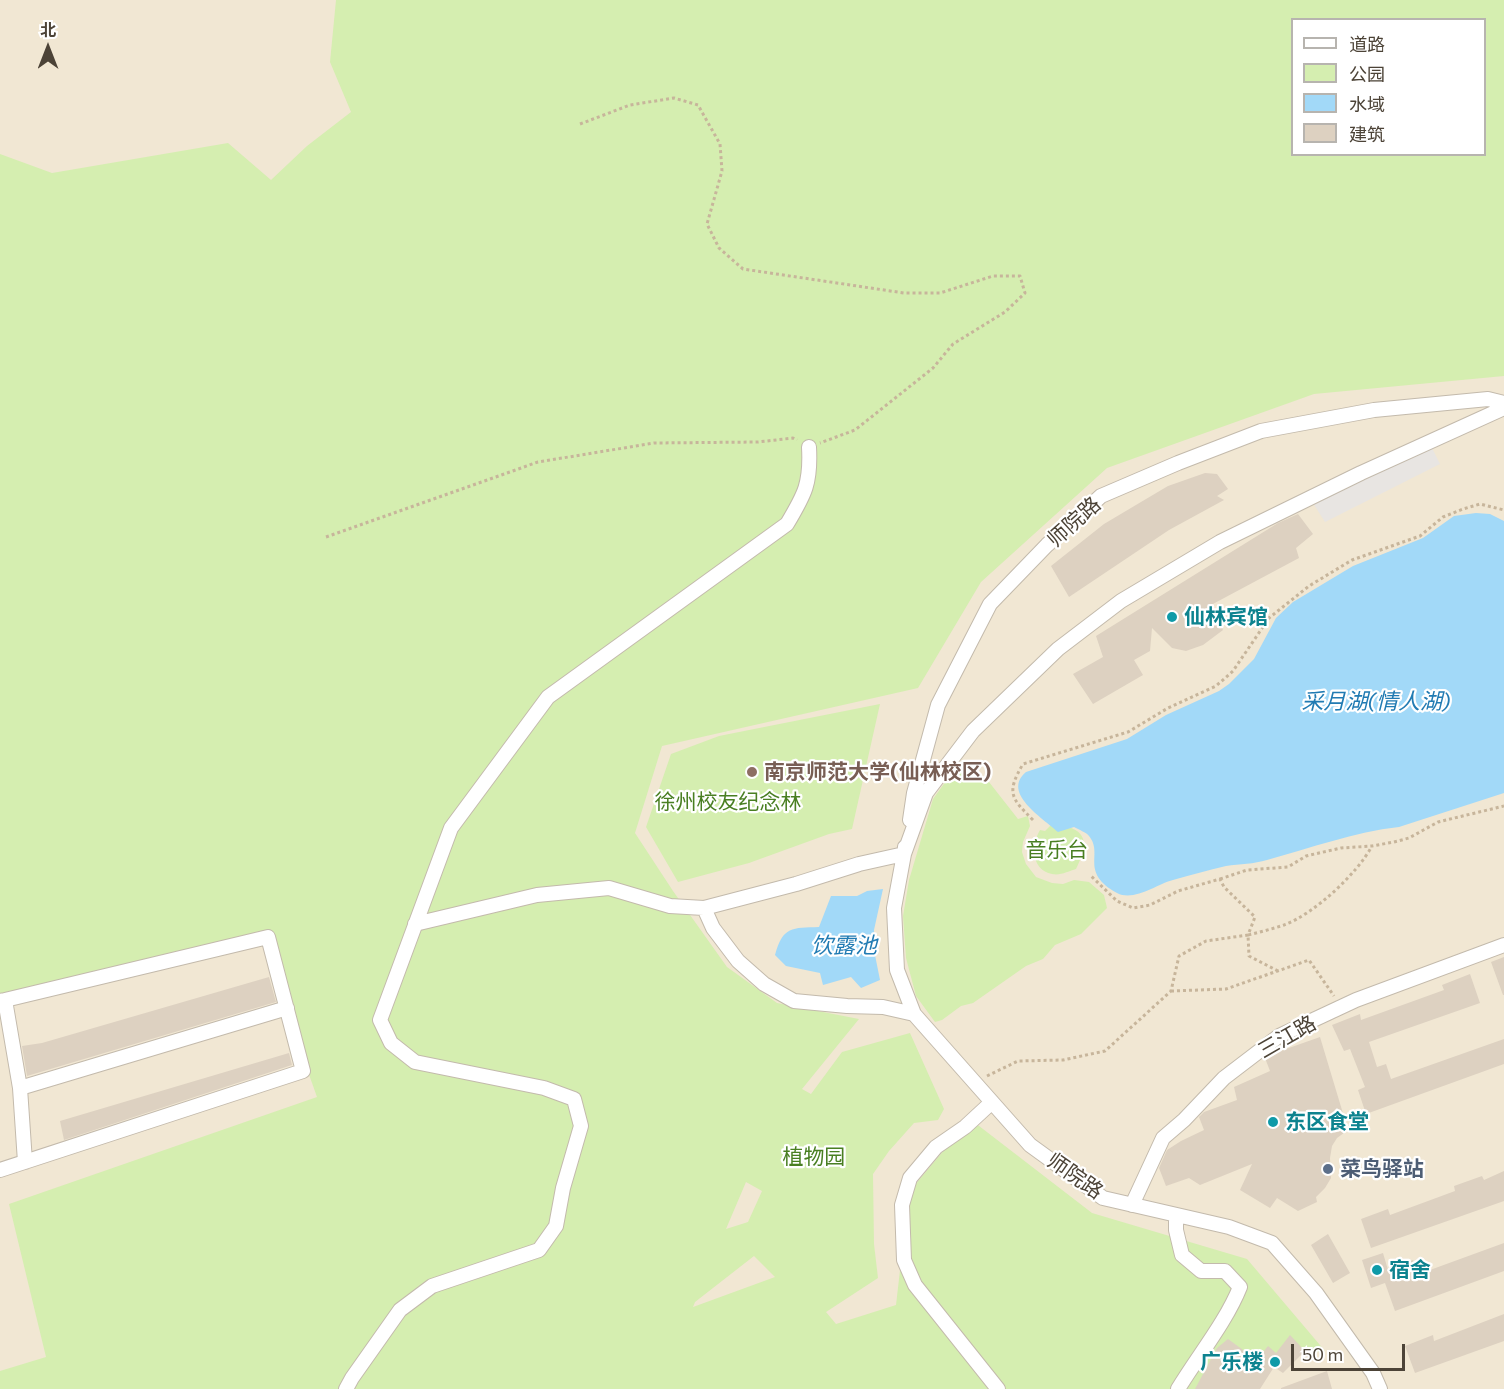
<!DOCTYPE html>
<meta charset="utf-8">
<style>
body{margin:0}
#map{position:relative;width:1504px;height:1389px;overflow:hidden;background:#f7f2ea;font-family:Commissioner,"Noto Sans SC",sans-serif}
canvas{display:block}
.legend{position:absolute;left:1291px;top:18px;width:195px;height:138px;box-sizing:border-box;background:#fff;border:2px solid #b7b4af;margin:0;padding:8px 10px;list-style:none;font-size:18px;color:#4c4337}
.legend li{display:flex;align-items:center;gap:12px;height:30px}
.legend b{width:30px;border:2px solid #b7b4af}
.north{position:absolute;left:18px;top:18px;width:60px;height:60px;-webkit-text-stroke:4px #fff;paint-order:stroke;rotate:0deg;font-size:16px;font-weight:700;line-height:24px;text-align:center;color:#4c4337}
.north::after{content:'';display:block;margin:auto;width:21px;height:27px;background:#4c4337;clip-path:polygon(50% 0,100% 100%,50% 72%,0 100%)}
.scale{position:absolute;left:1291px;top:1344px;width:114px;height:27px;box-sizing:border-box;border:3px solid #4c4337;border-top:0;padding-left:8px;font-size:18px;line-height:21px;white-space:nowrap;color:#4c4337;-webkit-text-stroke:4px #fff;paint-order:stroke}
</style>
<div id="map">
<canvas width="1504" height="1389"></canvas>
<ul class="legend">
<li><b style="height:8px;background:#fff"></b>道路</li>
<li><b style="height:16px;background:#d5eeb0"></b>公园</li>
<li><b style="height:16px;background:#a2d9f8"></b>水域</li>
<li><b style="height:16px;background:#ddd1c1"></b>建筑</li>
</ul>
<div class="north">北</div>
<div class="scale">50 m</div>
</div>
<script>
const ctx = document.querySelector('canvas').getContext('2d');
ctx.lineJoin = 'round';
function fill(path, color) { ctx.fillStyle = color; ctx.fill(path, 'evenodd'); }
function stroke(path, color, width, dash) { ctx.strokeStyle = color; ctx.lineWidth = width; ctx.lineCap = dash ? 'butt' : 'round'; ctx.setLineDash(dash || []); ctx.stroke(path); }
function write(font, color, halo, rows, align = 'center') {
  ctx.font = font + ' Commissioner,"Noto Sans SC",sans-serif'; ctx.lineWidth = 4.5; ctx.setLineDash([]); ctx.textBaseline = 'middle'; ctx.strokeStyle = halo; ctx.fillStyle = color; for (const [text, x, y, turn = 0] of rows) {
    ctx.save(); ctx.translate(x, y); ctx.rotate((+turn || 0) * Math.PI / 180); ctx.textAlign = isNaN(turn) ? turn : align; if (halo) ctx.strokeText(text, 0, 0); ctx.fillText(text, 0, 0); ctx.restore();
  }
}
const education = new Path2D(`
 M0 0H1504V1389H0ZM1292 20H1484V154H1292Z`);
const green = new Path2D(`
 M336 0H1504V376L1314 394 1107 468 981 582 918 688 662 746 635 833 673 891 727 967 777 1003 859 1019 802 1089 811 1094 842 1052 910 1033 944 1109 938 1120 914 1123 889 1151 873 1174 874 1244 878 1278 826 1312 836 1324 896 1305 909 1192 970 1119 1092 1213 1247 1259 1325 1351 1209 1364 1200 1389H0V1371L46 1357 9 1204 317 1097 260 937 0 994V154L52 173 228 143 271 180 307 146 351 112 330 62ZM1292 20H1484V154H1292ZM746 1182 762 1191 748 1222 726 1229ZM754 1256 775 1277 693 1307 695 1302Z
 M880 704 852 829 829 834 749 863 678 882 646 827 671 754 719 736Z
 M959 763 989 782 1018 819 1028 816 1030 826 1023 842 1022 852 1026 864 1036 877 1052 883 1063 884 1074 880 1089 882 1104 895 1107 908 1081 934 1055 945 1043 959 1026 966 973 1003 961 1006 942 1020 935 1022 916 996 906 958 903 916 909 880 933 799Z
 M1058 824C1088 830 1089 843 1076 869 1069 871 1060 876 1052 874 1031 870 1031 845 1040 830L1045 831 1051 825Z`);
const parking = new Path2D(`
 M1431 446 1440 464 1325 522 1313 503Z`);
const water = new Path2D(`
 M1476 513 1490 514 1504 521V793L1399 827C1354 832 1311 848 1267 860 1254 864 1240 864 1226 866 1208 870 1191 875 1173 880 1157 884 1134 902 1117 893 1079 872 1104 854 1089 836 1086 832 1079 830 1074 827L1058 832C1043 818 1001 793 1026 772L1127 739 1166 715 1219 691 1229 684 1254 659 1276 618 1293 602 1353 566 1423 538 1454 516Z
 M883 889 874 930 875 955 880 980 861 988 851 977 823 985 820 973 786 966 775 955C783 926 792 928 819 927L831 896H857L867 891Z`);
const building = new Path2D(`
 M1205 473 1217 474 1228 489 1217 496 1224 500 1169 530 1069 597 1051 566 1104 524 1141 502 1168 486Z
 M1298 514 1313 534 1296 548 1299 558 1211 605 1223 630 1203 645 1186 651 1172 648 1152 628 1150 651 1134 660 1143 675 1093 704 1073 674 1103 657 1096 636 1278 523Z
 M1504 957V995H1503L1491 962Z
 M1470 974 1480 1003 1369 1042 1377 1067 1386 1064 1391 1079 1504 1039V1064L1366 1114 1358 1090 1365 1087 1350 1049 1344 1051 1332 1025 1360 1014 1361 1020 1444 990 1442 985Z
 M269 977 276 1002 27 1076 22 1046 42 1043Z
 M1320 1037 1348 1130 1337 1138 1332 1146 1330 1158 1331 1178 1325 1188 1316 1197 1317 1202 1298 1211 1277 1198 1270 1208 1240 1190 1252 1164 1200 1185 1189 1178 1166 1186 1159 1168 1167 1150 1181 1141 1204 1130 1199 1117 1204 1112 1237 1100 1234 1087 1270 1071 1265 1058 1269 1055Z
 M289 1053 292 1065 64 1140 60 1121Z
 M1504 1171V1201L1371 1248 1361 1219 1388 1209 1390 1215 1455 1191 1454 1186 1482 1176 1484 1180Z
 M1328 1234 1350 1273 1333 1283 1311 1245Z
 M1504 1243V1271L1395 1311 1385 1283 1371 1288 1362 1260 1383 1253 1388 1270 1413 1260 1419 1274Z
 M1504 1314V1341L1415 1373 1405 1346 1433 1335 1434 1341Z
 M1290 1335 1305 1351 1283 1373 1274 1367 1260 1389H1195L1217 1348 1228 1339 1257 1360 1268 1346 1276 1353Z
 M1327 1371 1332 1389H1281V1388Z`);
const path = new Path2D(`
 M580 124 630 105 674 98 698 105 720 144 722 171 707 224 719 248 743 269 904 293H940L993 276H1020L1025 293 1005 312 953 344 933 368 855 430 820 443
 M326 537 538 462 654 443 758 442 793 438 797 440
 M1033 820C1011 798 1006 793 1023 764L1128 732 1168 708 1216 686 1233 671 1269 618 1309 586 1352 560 1420 536 1443 517 1463 509 1480 504 1504 510
 M1220 879 1247 870 1288 867 1306 856 1341 848 1372 846 1394 842 1409 838 1438 822 1504 806
 M1278 971 1249 956 1248 935C1260 932 1272 929 1284 925 1314 914 1357 874 1372 846
 M1171 991 1226 989 1309 960 1334 996
 M987 1076 1018 1061 1063 1060 1105 1051 1171 991 1179 956 1206 941 1248 935 1255 917 1224 887 1220 879 1178 891 1150 905 1133 908 1117 901 1091 876`);
const street = new Path2D(`
 M910 820 914 793 938 705 990 604 1047 545 1101 496 1178 463 1261 431 1374 410 1488 399 1504 403
 M704 908 713 928 738 961 764 984 794 1001 847 1006 883 1007 914 1014
 M415 924 537 895 609 888 670 906 704 908 796 884 859 864 904 854 905 847
 M0 1001 5 1000 20 1088 25 1162
 M20 1088 287 1008
 M992 1102 965 1127 936 1147 910 1178 902 1205 904 1260 915 1285 998 1389
 M0 1170 303 1071 268 937 5 1000
 M1132 1205 1163 1138 1184 1120 1224 1078 1279 1036 1356 1000 1504 945
 M1176 1215V1230L1182 1255 1201 1271H1225L1240 1287C1226 1322 1198 1356 1178 1389
 M346 1389 352 1378 400 1310 432 1286 539 1250 556 1226 563 1188 581 1126 574 1099 544 1088 415 1062 391 1043 380 1020 451 828 548 697 787 524C805 494 811 483 809 447
 M1380 1389 1373 1373 1316 1293 1272 1243 1229 1227 1103 1198 1030 1145 914 1014 897 970 894 908 904 854 926 793 973 731 1058 649 1121 601 1220 542 1361 473 1504 408`);
const markers = [
 [1172,617,6,"#0f9aa8"],
 [752,772,6,"#8d6e63"],
 [1273,1122,6,"#0f9aa8"],
 [1328,1169,6,"#5c6f8a"],
 [1377,1270,6,"#0f9aa8"],
 [1275,1362,6,"#0f9aa8"]
];
const streetNames = [
 ["师院路",1074,522,-42],
 ["三江路",1287,1037,-30],
 ["师院路",1075,1176,35]
];
const cultureNames = [
 ["仙林宾馆",1184,617],
 ["东区食堂",1285,1122],
 ["宿舍",1389,1270],
 ["广乐楼",1263,1362,"right"]
];
const educationNames = [
 ["南京师范大学(仙林校区)",764,772]
];
const parkNames = [
 ["徐州校友纪念林",728,802],
 ["音乐台",1057,850],
 ["植物园",814,1157]
];
const serviceNames = [
 ["菜鸟驿站",1340,1169]
];
const waterNames = [
 ["采月湖(情人湖)",1376,702],
 ["饮露池",844,946]
];
fill(education, '#f1e7d3');
fill(green, '#d5eeb0');
fill(parking, '#e8e5e2');
fill(water, '#a2d9f8');
fill(building, '#ddd1c1');
stroke(street, '#c3baac', 16);
stroke(path, '#c7b59b', 3, [3, 3]);
stroke(street, '#fff', 14);
for (const [x, y, r, color] of markers) { const dot = new Path2D(); dot.arc(x, y, r, 0, 2 * Math.PI); ctx.fillStyle = color; ctx.fill(dot); stroke(dot, '#fff', 2); }
write('21px', '#4c4337', '#fff', streetNames);
write('bold 21px', '#0d838f', '#fff', cultureNames, 'left');
write('bold 21px', '#785e54', '#fff', educationNames, 'left');
write('21px', '#497f22', '#fff', parkNames);
write('bold 21px', '#4e5e75', '#fff', serviceNames, 'left');
write('italic 22px', '#217bb3', '#fff', waterNames);
</script>
